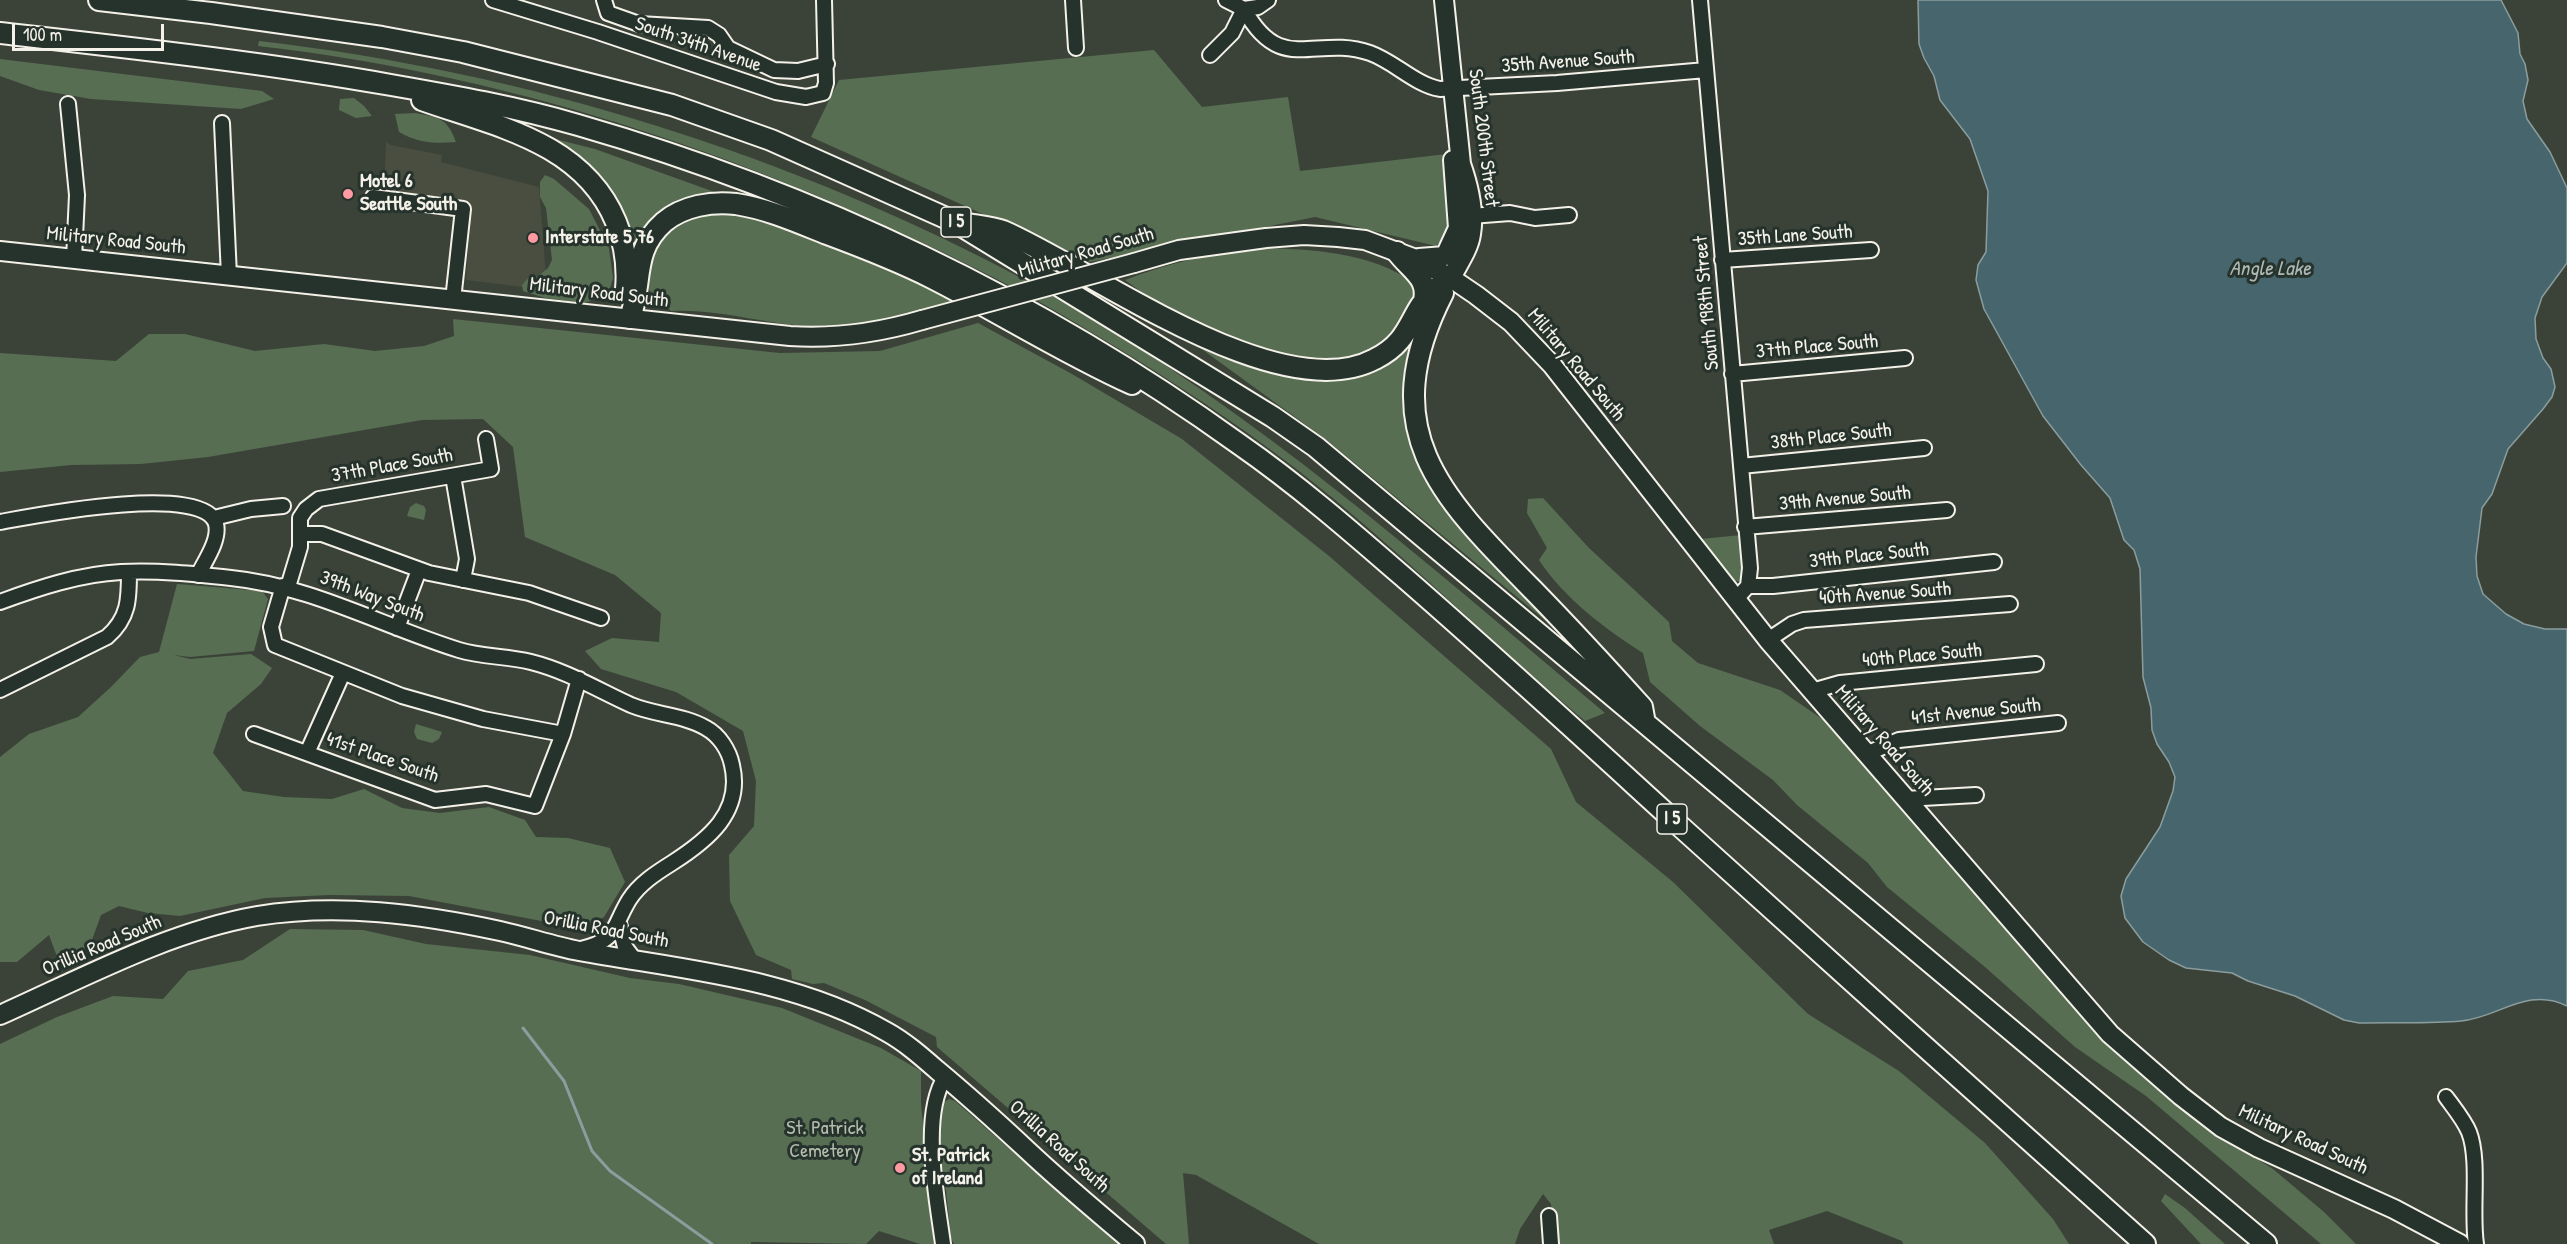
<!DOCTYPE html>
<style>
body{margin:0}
#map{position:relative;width:2567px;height:1244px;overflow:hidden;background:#3b4339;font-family:"Patrick Hand",sans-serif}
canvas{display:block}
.scale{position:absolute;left:12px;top:24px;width:152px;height:27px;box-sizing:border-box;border:3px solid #f4f1e8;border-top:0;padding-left:8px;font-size:18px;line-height:21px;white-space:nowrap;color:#f4f1e8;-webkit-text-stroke:4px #26332d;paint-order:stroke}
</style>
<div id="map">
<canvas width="2567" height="1244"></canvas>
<div class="scale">100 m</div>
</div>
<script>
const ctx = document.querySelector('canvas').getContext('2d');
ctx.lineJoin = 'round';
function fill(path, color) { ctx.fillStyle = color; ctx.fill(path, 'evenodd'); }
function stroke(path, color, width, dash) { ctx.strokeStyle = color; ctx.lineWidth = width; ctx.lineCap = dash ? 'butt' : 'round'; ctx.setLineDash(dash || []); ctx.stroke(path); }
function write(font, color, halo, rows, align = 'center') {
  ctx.font = font + ' "Patrick Hand",sans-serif'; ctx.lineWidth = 6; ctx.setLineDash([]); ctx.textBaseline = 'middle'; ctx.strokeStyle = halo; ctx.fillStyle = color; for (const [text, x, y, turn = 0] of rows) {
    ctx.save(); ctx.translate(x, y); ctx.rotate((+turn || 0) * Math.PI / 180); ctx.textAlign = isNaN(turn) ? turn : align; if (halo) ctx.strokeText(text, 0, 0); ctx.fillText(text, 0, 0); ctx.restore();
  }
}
const built = new Path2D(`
 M386 142 391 145 442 155 441 162 539 187 547 290 466 280 471 207 454 200 447 202 384 194Z`);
const green = new Path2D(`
 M259 41C528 72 792 155 1031 283L1014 288C777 165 524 76 258 46Z
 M1154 50 1202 107 1288 97 1300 171 1447 154 1452 225 1436 246 1315 217 1090 262 811 137 839 80Z
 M0 59 262 91 274 99 241 109 91 99 39 90 0 76Z
 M354 98 364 106 372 116 356 118 339 110 340 99Z
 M416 113C440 118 447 118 456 142 435 144 418 143 399 132L395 114Z
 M547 137 595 149 734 199 650 223 638 238 629 260 574 157Z
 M545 175 554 179 589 209 609 248 613 278 608 295 584 303 545 298 523 291 522 285 529 277H537L548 268 552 260 546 208 540 197V182Z
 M709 215H740L778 226 884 267 957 301C912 316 865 326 817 326 768 326 721 308 671 311L649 290 646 268 656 245 679 223Z
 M1258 248C1313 249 1369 252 1415 283L1417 298C1404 319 1393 341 1369 352 1320 374 1260 347 1214 328 1195 320 1174 312 1155 301 1145 295 1135 287 1125 280 1168 263 1213 253 1258 248Z
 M1053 296C1254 410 1428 564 1605 713L1585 721C1499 649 1420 570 1334 499 1242 423 1139 359 1036 300Z
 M1159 318 1317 378 1358 376 1403 350H1409L1404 392 1410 440 1434 493 1574 644 1328 441Z
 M453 319 780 353 880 351 978 323 1072 374 1182 439 1329 556 1551 749 1576 802 1673 882 1808 1014 1899 1071 1985 1143 2053 1219 2069 1244H1903L1902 1241 1827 1211 1769 1230 1774 1244H1555L1551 1204 1543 1194 1520 1229 1515 1244H1319L1196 1175 1183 1173 1189 1244H1166L937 1047 936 1037 865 1000 824 983 813 984 792 979 791 970 756 955 730 901 729 855 754 826 756 781 743 731 676 692 601 669 585 651 612 638 659 642 661 613 615 575 525 537 513 447 483 419 422 420 208 457 141 464 71 465 0 472V353L116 361 149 334H185L255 351 324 344 375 351 424 346 454 336Z
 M1543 498 1589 548 1669 622 1672 641 1698 663 1780 690 1828 723 2053 985 2133 1068 2238 1147 2273 1169 2324 1212 2356 1244H2321L2146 1096 2075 1047 1985 967 1887 887 1868 863 1797 805 1773 780 1700 726 1650 682 1643 653C1604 628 1565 599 1539 560L1547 548 1527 513 1528 499Z
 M416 503 424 506 426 510 424 520 407 516 410 507Z
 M1741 535 1743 577 1741 582 1733 580 1701 539Z
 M177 584 262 591 268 599 254 651 190 657 174 655 190 659 251 654 272 668 261 684 227 713 213 753 243 791 284 797 332 799 364 789 402 808 440 813 489 807 525 820 536 837 568 838 610 848 625 882 604 917 584 929 409 896 329 895 265 898 180 916 148 913 119 906 101 915 89 948 59 962 49 935 17 962H0V757L29 734 78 717 111 687 140 657 159 652Z
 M416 724 442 732 439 739 432 743 417 739 414 732Z
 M290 929 363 930 426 944 530 955 630 978 679 984 782 1008 881 1048 921 1071V1103L934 1244H920L879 1231 866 1244 751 1242V1244H0V1044L57 1017 113 996 163 999 188 971 243 960Z
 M949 1099 955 1101 1118 1244H954L951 1238 946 1191 937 1135 941 1104Z
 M2165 1194 2185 1208 2225 1244H2201L2161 1201Z`);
const water = new Path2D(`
 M1918 0H2501L2518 33 2520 54 2525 64 2528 80 2523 101 2527 119 2550 152 2567 188V263L2542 297 2535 318 2536 339 2543 358 2551 369 2555 387 2552 397 2543 409 2508 449 2492 494 2482 508 2476 557 2477 576 2483 594 2506 614 2524 624 2545 629H2567V1006C2527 986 2498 1018 2461 1021 2427 1024 2393 1022 2359 1023L2344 1020 2295 996 2248 981 2232 973 2186 968 2169 960 2143 942 2125 918 2121 896 2126 879 2160 827 2173 791 2175 777 2169 762 2157 744 2152 730 2151 708 2143 677 2140 569 2134 550 2124 540 2110 498 2081 465 2043 416 1984 309 1976 280 1978 265 1986 252 1988 191 1970 139 1940 100 1934 76 1924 58 1919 44Z`);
const stream = new Path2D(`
 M523 1028 564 1081 592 1151 610 1171 712 1244`);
const minor = new Path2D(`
 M493 0 598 32 776 92 806 97 823 93 826 83 824 0
 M604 0 608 13 639 24 708 28 719 35 728 48 774 70 798 71 827 64
 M1073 0 1076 48
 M1268 0 1258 7 1244 9C1281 77 1315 34 1370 53 1395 62 1414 84 1440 89L1557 83 1706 70
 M1700 0 1750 568 1748 586 1737 598
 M1210 55 1232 33 1244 9 1226 0
 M68 104 77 195 74 259
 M222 123 229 276
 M373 197 463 209 453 300
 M1471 216 1510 213 1535 218 1569 215
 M1722 260 1871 250
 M1732 374 1905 358
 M1741 466 1924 448
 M453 476 467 559 463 580
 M214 518 251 509 283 506
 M0 522C33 516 205 482 216 524 220 540 205 561 198 575
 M1745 527 1947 510
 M300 534H322L429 573 529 593 601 618
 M283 586 271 627 275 645 402 696 483 719 563 734
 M1748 586H1773L1994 562
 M288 587 300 547V518L306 509 319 499 491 469 486 439
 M0 602C38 588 80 574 121 572 157 570 195 574 231 578 311 586 382 626 459 650 482 657 507 656 531 662 567 671 598 690 631 705 655 715 684 715 706 728 719 735 729 750 732 765 743 812 708 840 672 863 656 873 639 884 629 900 612 928 618 940 581 949
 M397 628 419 570
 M1768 640 1792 624 1804 620 2010 604
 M0 690 107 637C129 618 129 599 129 572
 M1812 691 1840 683 2036 664
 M254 734 435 800 486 794 535 806 563 734 579 679
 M307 753 343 673
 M1866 754 1899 740 2058 723
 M1905 799 1976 795
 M619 923 625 947 634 959
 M2446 1097C2454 1108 2464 1120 2469 1132 2480 1160 2471 1212 2476 1244
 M1549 1216 1551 1244
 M943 1244C937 1198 920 1117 945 1077`);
const major = new Path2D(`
 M1444 0 1461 164C1468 184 1475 211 1471 234 1469 249 1458 264 1451 278
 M0 251 790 336C836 339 878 333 922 320
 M1419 258 1445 256 1458 228 1453 160
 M1134 263 1179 250 1266 238 1304 235 1338 237 1365 240 1413 258 1451 278 1476 295 1511 322 1552 365 1768 640 2110 1034 2181 1096 2221 1127 2259 1148 2394 1209 2460 1244
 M0 1015C83 978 167 932 257 916 338 903 421 914 500 931 527 937 553 946 579 951 684 970 793 978 887 1032 905 1042 921 1056 937 1070 967 1095 997 1122 1026 1149 1061 1182 1098 1213 1135 1244`);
const highway = new Path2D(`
 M99 0 211 13 382 37 463 52 672 105 771 140 955 222 1273 417 1316 447 2266 1244
 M0 33C131 48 261 62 391 85 454 96 516 107 578 125 814 193 1039 300 1239 444 1298 485 1353 533 1407 580 1500 661 1590 744 1681 827 1835 967 1990 1105 2145 1244
 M422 100C495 126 583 142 616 222 624 242 628 267 626 289
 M968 224C979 226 993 227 1003 231 1093 270 1279 410 1375 359 1413 340 1408 314 1433 291 1439 286 1445 282 1451 278
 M1397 252C1411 271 1431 278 1423 305
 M1443 293C1373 430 1440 496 1533 590 1570 628 1606 667 1642 707L1644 718
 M630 318C643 283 631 251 664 222 683 206 712 201 736 204 768 209 797 222 827 234 862 247 898 261 932 278 999 312 1063 353 1132 384`);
const majorBridge = new Path2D(`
 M922 320 1134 263`);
const markers = [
 [348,194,6,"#ff9aa2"],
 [533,238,6,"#ff9aa2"],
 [900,1168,6,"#ff9aa2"]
];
const shields = [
 [956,222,30],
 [1672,819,30]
];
const shieldNames = [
 ["I 5",956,222],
 ["I 5",1672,819]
];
const streetNames = [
 ["South 34th Avenue",698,45,19],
 ["35th Avenue South",1568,62,-4],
 ["South 200th Street",1483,138,83],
 ["35th Lane South",1795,236,-4],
 ["Military Road South",116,241,6],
 ["Military Road South",1086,253,-16],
 ["Military Road South",599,293,7],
 ["South 198th Street",1707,303,-95],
 ["37th Place South",1817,347,-5],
 ["Military Road South",1576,365,50],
 ["38th Place South",1831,437,-6],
 ["37th Place South",392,466,-10],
 ["39th Avenue South",1845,499,-5],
 ["39th Place South",1869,556,-6],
 ["40th Avenue South",1885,594,-4],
 ["39th Way South",372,597,21],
 ["40th Place South",1922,656,-5],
 ["41st Avenue South",1976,712,-6],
 ["Military Road South",1884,741,49],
 ["41st Place South",382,758,19],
 ["Orillia Road South",606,930,11],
 ["Orillia Road South",102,946,-23],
 ["Military Road South",2303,1140,25],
 ["Orillia Road South",1059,1147,42]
];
const poiNames = [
 ["Motel 6",360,182],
 ["Seattle South",360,205],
 ["Interstate 5 76",545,238],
 ["St. Patrick",912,1156],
 ["of Ireland",912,1179]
];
const parkNames = [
 ["St. Patrick",825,1129],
 ["Cemetery",825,1152]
];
const waterNames = [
 ["Angle Lake",2270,269]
];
fill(built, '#494e41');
fill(green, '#576e53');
fill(water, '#46656c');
stroke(water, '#8c9d9e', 1.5);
stroke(stream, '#8c9d9e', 3);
stroke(minor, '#f4f1e8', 18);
stroke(major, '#f4f1e8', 22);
stroke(highway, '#f4f1e8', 24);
stroke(minor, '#26332d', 14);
stroke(major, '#26332d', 18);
stroke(highway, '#26332d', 20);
stroke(majorBridge, '#f4f1e8', 22, []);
stroke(majorBridge, '#26332d', 18);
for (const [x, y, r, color] of markers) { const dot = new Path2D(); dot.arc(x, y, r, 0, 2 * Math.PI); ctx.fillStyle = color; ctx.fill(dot); stroke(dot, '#26332d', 2); }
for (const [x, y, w] of shields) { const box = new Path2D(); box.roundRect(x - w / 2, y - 15, w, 30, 4.5); ctx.fillStyle = '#26332d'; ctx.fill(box); stroke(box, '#f4f1e8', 1.5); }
write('bold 18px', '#f4f1e8', null, shieldNames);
write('20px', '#f4f1e8', '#26332d', streetNames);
write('bold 20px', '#f4f1e8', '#26332d', poiNames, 'left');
write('20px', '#b5bdac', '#26332d', parkNames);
write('italic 21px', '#aeb9b6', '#26332d', waterNames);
</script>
